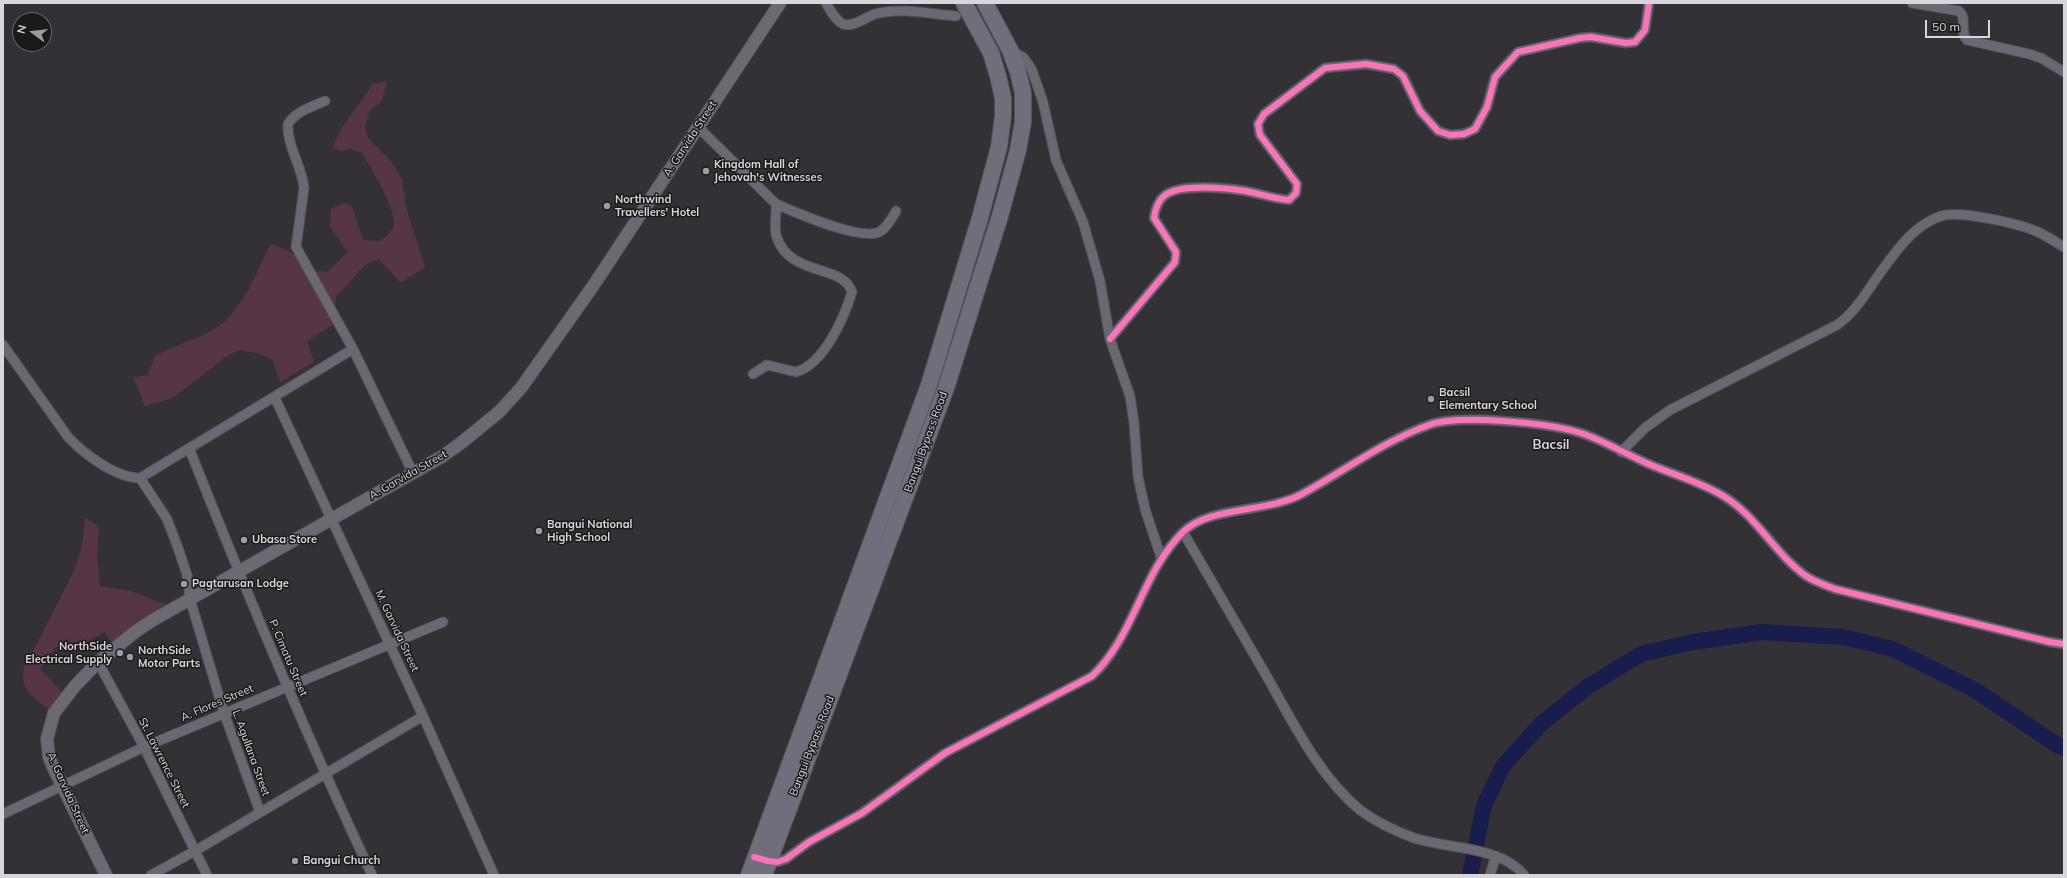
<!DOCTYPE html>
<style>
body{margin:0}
#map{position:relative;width:2067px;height:878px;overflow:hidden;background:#343136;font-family:Mulish,sans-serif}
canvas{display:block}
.frame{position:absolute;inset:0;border:4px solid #d8d6da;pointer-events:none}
.north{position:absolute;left:12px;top:12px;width:40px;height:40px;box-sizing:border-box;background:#1b191c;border:1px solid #676568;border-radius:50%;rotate:285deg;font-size:11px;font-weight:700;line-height:16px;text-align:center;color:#d8d6da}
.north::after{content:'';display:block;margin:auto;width:14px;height:18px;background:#9f9ca1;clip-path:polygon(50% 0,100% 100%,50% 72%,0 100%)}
.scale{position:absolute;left:1925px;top:20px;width:65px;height:18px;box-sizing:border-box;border:2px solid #d8d6da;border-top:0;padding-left:5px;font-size:12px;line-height:14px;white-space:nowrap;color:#d8d6da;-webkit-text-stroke:3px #1b191c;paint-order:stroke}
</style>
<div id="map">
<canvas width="2067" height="878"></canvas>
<div class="frame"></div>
<div class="north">N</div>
<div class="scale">50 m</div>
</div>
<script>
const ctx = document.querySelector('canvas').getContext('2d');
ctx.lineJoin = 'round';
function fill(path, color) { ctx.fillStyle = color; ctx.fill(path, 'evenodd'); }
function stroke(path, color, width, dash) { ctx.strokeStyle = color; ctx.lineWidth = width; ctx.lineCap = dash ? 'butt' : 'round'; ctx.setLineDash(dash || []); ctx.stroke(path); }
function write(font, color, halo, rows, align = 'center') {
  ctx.font = font + ' Mulish,sans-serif'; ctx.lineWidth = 3; ctx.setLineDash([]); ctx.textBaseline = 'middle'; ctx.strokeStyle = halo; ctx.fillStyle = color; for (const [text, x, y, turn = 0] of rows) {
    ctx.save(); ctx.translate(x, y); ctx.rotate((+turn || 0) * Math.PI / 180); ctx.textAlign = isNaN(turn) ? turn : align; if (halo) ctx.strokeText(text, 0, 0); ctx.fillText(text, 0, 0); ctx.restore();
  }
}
const green = new Path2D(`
 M387 81 382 101 370 110 365 127 368 138 390 160 402 179 407 211 425 267 401 283 379 259 365 265 336 297 333 325 307 341 314 362 280 382 273 361 261 354 239 350 227 356 173 398 145 406 133 377 148 375 155 356C175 345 200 339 219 326 243 308 258 271 270 244L287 250 317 271 327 272 348 252 330 227 331 209 344 203 352 206 363 240 381 241C386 236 395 230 394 221 393 204 371 168 362 153L350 149 340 151 333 148C340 124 360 106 372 84Z
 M85 518 93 522 99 528 97 554 100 586 131 591 169 606 112 644 105 632 75 648 67 639 55 648 40 669 62 692 50 711C33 696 19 691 24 666 35 649 43 631 53 612 71 577 83 559 85 518Z`);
const river = new Path2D(`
 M1470 875 1484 805 1503 766 1541 724 1587 687 1641 654 1693 642 1762 632 1843 637 1893 649 1975 690 2057 745 2064 748`);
const street = new Path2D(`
 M826 3C830 10 836 21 843 24 853 28 866 17 875 14 900 7 931 14 956 16
 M1912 3 1959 11C1968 19 1959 32 1967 40L2029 54 2041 58 2064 72
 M1011 50 1024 58 1032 70 1043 102 1056 160 1083 222 1100 281 1110 339 1130 396 1134 423 1138 477 1145 509 1161 557
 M325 101C313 106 295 112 288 124 287 147 302 166 304 188L296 247 353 349 413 473
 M697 126 776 204C777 215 773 227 777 238 791 277 843 264 852 292 844 318 824 364 796 372L767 365 753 374
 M776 204C795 212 864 243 881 231 888 226 892 218 896 211
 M1110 339 1175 262 1176 252 1154 218C1155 211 1158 201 1164 196 1179 183 1227 188 1246 191 1261 194 1274 199 1289 200L1296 193 1297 184 1260 135 1258 124 1264 114 1325 68 1366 64 1394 69 1403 76 1420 111 1438 131 1450 135 1464 134 1475 129 1487 107 1495 77 1518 52 1580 38 1591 37 1626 43 1635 42 1645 30 1649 3
 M3 345 68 437C84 454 116 478 140 478L353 349
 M275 398 423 716 494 875
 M189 448C246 592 306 735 372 875
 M1621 452 1645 428 1670 410 1837 325C1858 310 1868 289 1883 269 1898 248 1916 224 1941 216 1960 210 2022 224 2040 233 2048 237 2056 242 2064 247
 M140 478 167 519 178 548 187 575 190 599 224 713 260 812
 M1183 532C1212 582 1241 632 1270 682 1294 725 1321 778 1360 810 1376 822 1395 831 1414 838 1447 849 1501 846 1524 875
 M98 662 144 747 207 875
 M3 814 144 747 443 622
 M766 860 777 862 786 859 809 842 862 813 945 753 1092 676C1134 637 1142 572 1183 532 1209 506 1267 513 1302 494 1344 471 1384 441 1429 425 1460 414 1549 423 1581 433 1605 441 1627 455 1651 465 1675 475 1703 483 1725 497 1757 517 1775 554 1806 576 1815 582 1825 585 1835 589L2050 642 2064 644
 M151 875 195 851 423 716
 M1490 875 1496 856`);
const secondary = new Path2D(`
 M106 875 53 767 49 757 47 739 54 713 75 686 98 662 135 632 153 620 443 456 461 443 499 412 521 388 593 286 780 3`);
const highway = new Path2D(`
 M749 875 929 385 980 218 999 147 1003 116V98L998 76 991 53 964 3
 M764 875 946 388 1000 216 1018 150 1023 122V93L1018 72 1010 50 985 3`);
const cycleway = new Path2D(`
 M1110 339 1175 262 1176 252 1154 218C1155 211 1158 201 1164 196 1179 183 1227 188 1246 191 1261 194 1274 199 1289 200L1296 193 1297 184 1260 135 1258 124 1264 114 1325 68 1366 64 1394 69 1403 76 1420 111 1438 131 1450 135 1464 134 1475 129 1487 107 1495 77 1518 52 1580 38 1591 37 1626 43 1635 42 1645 30 1649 3
 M754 857 768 861 777 862 786 859 809 842 862 813 945 753 1092 676C1134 637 1142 572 1183 532 1209 506 1267 513 1302 494 1344 471 1384 441 1429 425 1460 414 1549 423 1581 433 1605 441 1627 455 1651 465 1675 475 1703 483 1725 497 1757 517 1775 554 1806 576 1815 582 1825 585 1835 589L2050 642 2064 644`);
const markers = [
 [706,171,4,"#9f9ca1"],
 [607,206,4,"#9f9ca1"],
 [1431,399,4,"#9f9ca1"],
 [539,531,4,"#9f9ca1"],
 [244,540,4,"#9f9ca1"],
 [184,584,4,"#9f9ca1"],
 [120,653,4,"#9f9ca1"],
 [130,657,4,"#9f9ca1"],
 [295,861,4,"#9f9ca1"]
];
const streetNames = [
 ["A. Garvida Street",690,139,-57],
 ["Bangui Bypass Road",926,442,-70],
 ["A. Garvida Street",408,475,-30],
 ["M. Garvida Street",397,631,65],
 ["P. Cimatu Street",288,658,67],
 ["A. Flores Street",217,703,-23],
 ["Bangui Bypass Road",812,746,-69],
 ["L. Agullana Street",251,753,70],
 ["St. Lawrence Street",164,763,63],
 ["A. Garvida Street",68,793,66]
];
const poiNames = [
 ["Kingdom Hall of",714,165],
 ["Jehovah's Witnesses",714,178],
 ["Northwind",615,200],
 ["Travellers' Hotel",615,213],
 ["Bacsil",1439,393],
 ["Elementary School",1439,406],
 ["Bangui National",547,525],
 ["High School",547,538],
 ["Ubasa Store",252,540],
 ["Pagtarusan Lodge",192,584],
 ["NorthSide",112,647,"right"],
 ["Electrical Supply",112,660,"right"],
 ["NorthSide",138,651],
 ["Motor Parts",138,664],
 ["Bangui Church",303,861]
];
const quarterNames = [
 ["Bacsil",1551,445]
];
fill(green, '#553546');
stroke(river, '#181d4d', 16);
stroke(street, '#525053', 11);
stroke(secondary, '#525053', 14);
stroke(highway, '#525053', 18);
stroke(street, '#6a6871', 9);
stroke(secondary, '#6b6a73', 12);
stroke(highway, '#706e7a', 16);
stroke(cycleway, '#fb73b8', 6);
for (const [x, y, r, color] of markers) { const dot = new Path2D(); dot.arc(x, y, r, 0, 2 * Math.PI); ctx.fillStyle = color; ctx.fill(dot); stroke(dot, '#1b191c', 1.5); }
write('11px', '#d8d6da', '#1b191c', streetNames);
write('bold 11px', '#d8d6da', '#1b191c', poiNames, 'left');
write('bold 13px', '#d8d6da', '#1b191c', quarterNames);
</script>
